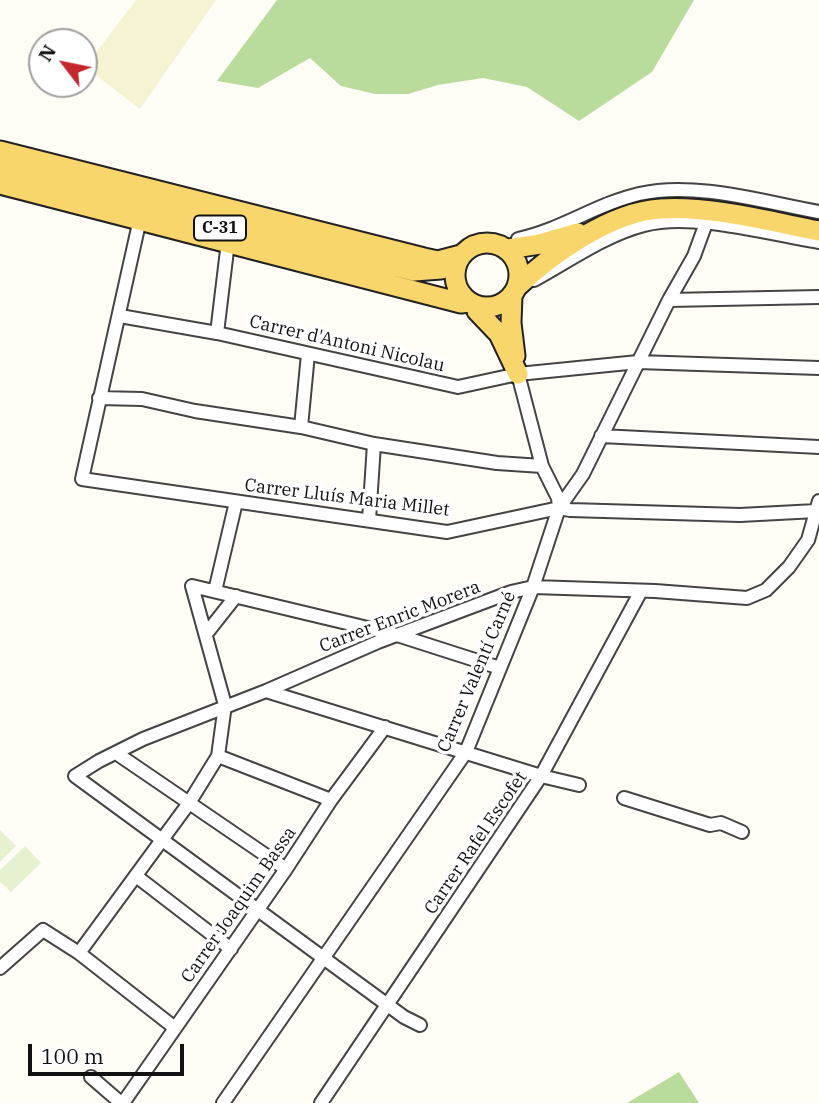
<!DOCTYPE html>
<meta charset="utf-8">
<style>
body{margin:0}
#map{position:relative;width:819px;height:1103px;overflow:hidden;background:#fffdf5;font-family:"IBM Plex Serif",serif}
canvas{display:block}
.north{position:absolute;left:28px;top:28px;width:70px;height:70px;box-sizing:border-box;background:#fff;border:2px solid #a0a0a0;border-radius:50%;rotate:302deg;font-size:19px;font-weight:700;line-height:28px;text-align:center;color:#111}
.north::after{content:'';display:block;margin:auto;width:24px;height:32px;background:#c4262e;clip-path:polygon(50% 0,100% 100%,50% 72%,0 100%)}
.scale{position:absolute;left:28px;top:1044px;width:156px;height:32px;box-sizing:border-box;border:4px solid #111;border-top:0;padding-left:9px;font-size:21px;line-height:24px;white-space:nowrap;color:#111;-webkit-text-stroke:5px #fff;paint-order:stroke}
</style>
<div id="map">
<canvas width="819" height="1103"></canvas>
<div class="north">N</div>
<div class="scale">100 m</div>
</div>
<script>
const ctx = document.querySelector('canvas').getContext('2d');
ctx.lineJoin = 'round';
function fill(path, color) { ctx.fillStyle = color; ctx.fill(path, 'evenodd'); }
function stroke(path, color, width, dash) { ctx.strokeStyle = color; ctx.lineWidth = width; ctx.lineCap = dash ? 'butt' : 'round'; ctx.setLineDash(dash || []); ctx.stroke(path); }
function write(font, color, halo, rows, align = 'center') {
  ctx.font = font + ' "IBM Plex Serif",serif'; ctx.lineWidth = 7; ctx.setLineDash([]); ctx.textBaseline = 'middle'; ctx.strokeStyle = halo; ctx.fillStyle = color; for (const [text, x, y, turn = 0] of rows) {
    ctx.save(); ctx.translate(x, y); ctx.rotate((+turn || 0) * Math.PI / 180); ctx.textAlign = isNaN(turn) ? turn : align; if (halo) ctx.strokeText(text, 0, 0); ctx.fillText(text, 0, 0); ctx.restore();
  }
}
const farmland = new Path2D(`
 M136 0H216L140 109 85 67Z`);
const forest = new Path2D(`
 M277 0H694L652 72 579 121 527 87 483 78 438 85 408 94H375L341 86 310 58 258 88 217 81Z
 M679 1072 699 1103H627Z`);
const pitch = new Path2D(`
 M0 830 16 846 0 862Z
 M25 846 41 863 11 892 0 882V870Z`);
const minor = new Path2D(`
 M140 219 82 479 447 532 559 508 570 510 740 515 816 511
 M518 239C561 230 596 204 639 194 695 181 763 202 819 212
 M534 280C569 261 605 235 644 225 692 212 769 234 819 242
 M669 300 819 297
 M120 316 217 333 458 387 518 374 638 362 819 368
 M217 333 228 242
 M518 374 542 466 558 498 559 508
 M99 398 142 399 195 411 301 427 374 444 497 463 542 466
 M301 427 308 354
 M601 436 819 447
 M369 520 374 444
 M215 591 236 502
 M206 634 236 596
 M266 691 541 776 579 785
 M116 753 286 869
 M218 756 331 800
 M624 798 710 825 721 823 742 832
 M136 876 231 949
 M79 953 189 803 218 756 225 705 192 586 397 635 500 668
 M0 968 43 930 79 953 175 1028
 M420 1025 404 1017 75 776 99 761 143 739 266 691 378 642 511 592 533 587 655 591 747 598 766 590 789 567 808 540 819 501
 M91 1077 121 1103
 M123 1103 286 869 331 800 385 727
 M223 1103 466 752 533 587 559 508 583 474 669 300 694 256 706 223
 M321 1103 541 776 641 591`);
const primary = new Path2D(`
 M0 151 424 258 438 261 461 255
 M0 167 414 271 441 269
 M0 184 461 303 469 302
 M455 275a32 32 0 1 1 64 0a32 32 0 1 1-64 0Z
 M508 249 540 244 578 233
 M517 287C551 254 611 212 660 209 707 205 772 222 819 231
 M512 296 511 323 515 356
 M477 306V311L499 334 518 374`);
const shields = [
 [220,228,52]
];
const shieldNames = [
 ["C-31",220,228]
];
const streetNames = [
 ["Carrer d'Antoni Nicolau",347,344,13],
 ["Carrer Lluís Maria Millet",347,498,7],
 ["Carrer Enric Morera",400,617,-21],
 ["Carrer Valentí Carné",477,672,-67],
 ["Carrer Rafel Escofet",476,843,-56],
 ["Carrer Joaquim Bassa",239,905,-55]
];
fill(farmland, '#f6f3d4');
fill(forest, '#b9dc9c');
fill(pitch, '#e6f2cf');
stroke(minor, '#444', 16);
stroke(primary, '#222', 23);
stroke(minor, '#fff', 12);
stroke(primary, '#f9d66b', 19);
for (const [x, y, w] of shields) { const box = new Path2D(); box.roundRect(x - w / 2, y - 12.5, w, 25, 5); ctx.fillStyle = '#fff'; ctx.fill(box); stroke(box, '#111', 2); }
write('bold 16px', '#111', null, shieldNames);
write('18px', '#111', '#fff', streetNames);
</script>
